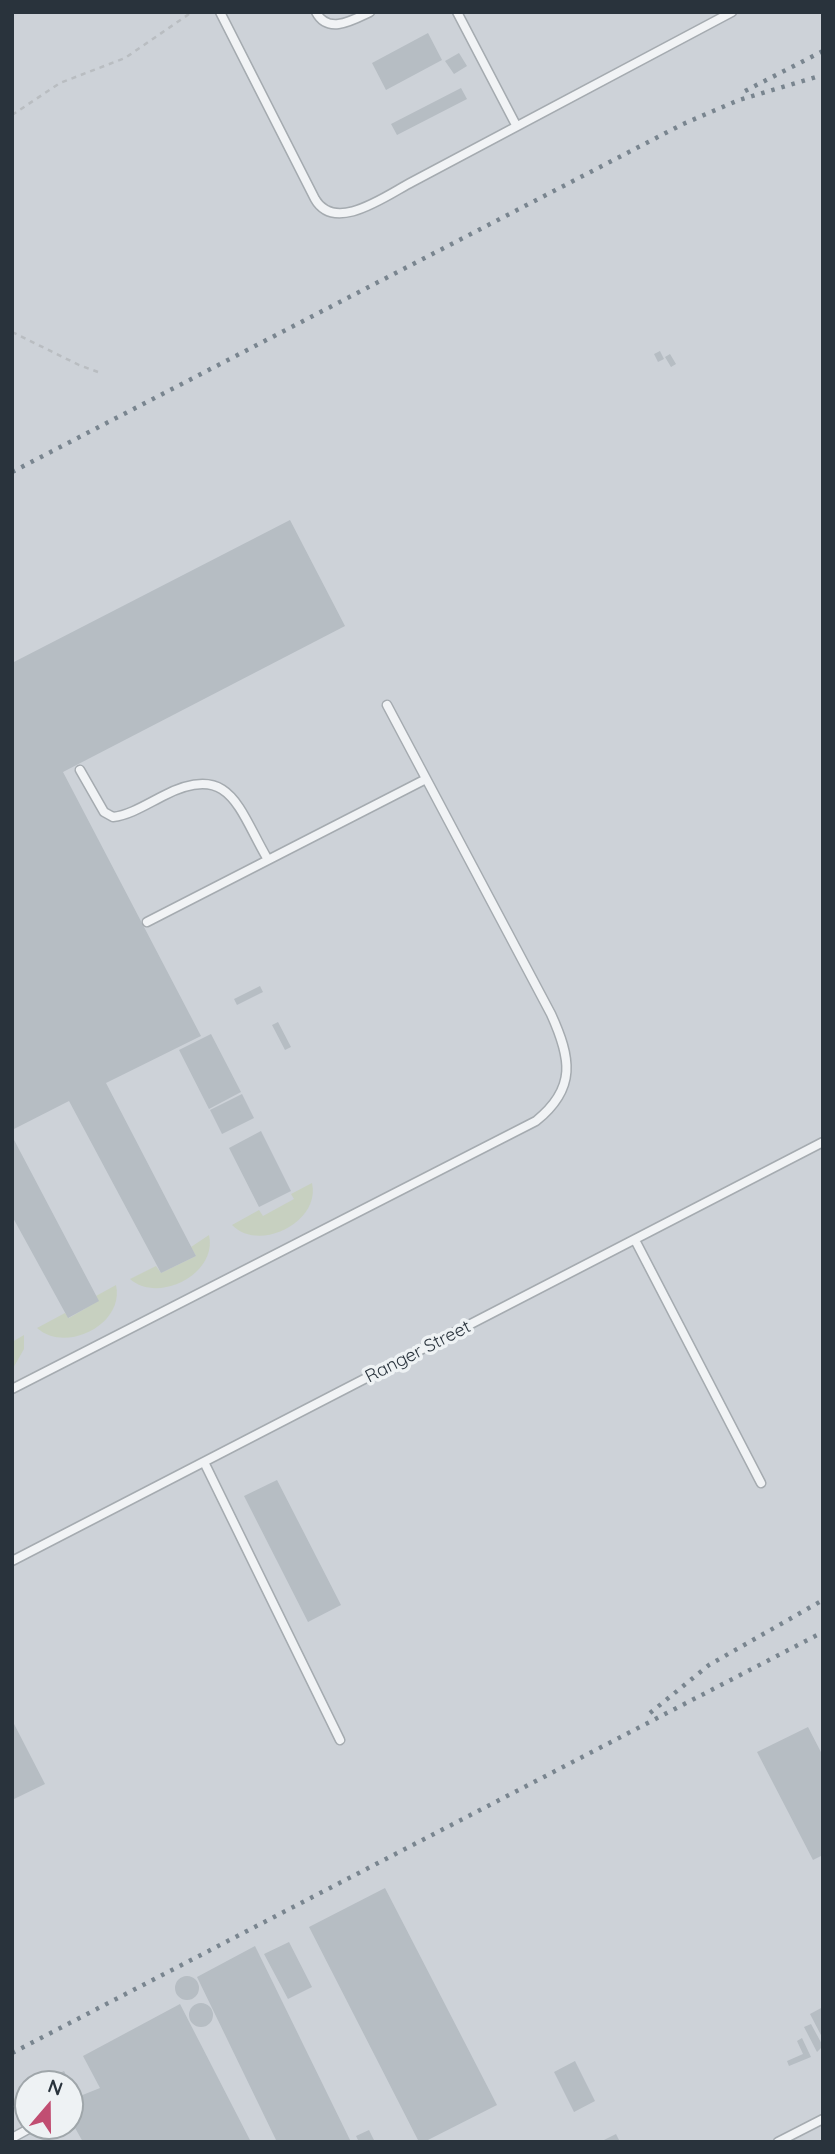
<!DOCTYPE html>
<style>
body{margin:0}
#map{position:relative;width:835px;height:2154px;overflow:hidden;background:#dfe3e7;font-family:Quicksand,sans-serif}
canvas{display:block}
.frame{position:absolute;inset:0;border:14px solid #29333c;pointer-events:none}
.north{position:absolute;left:14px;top:2070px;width:70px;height:70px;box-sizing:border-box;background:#eef2f4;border:2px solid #9fa6aa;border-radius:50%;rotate:20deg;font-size:19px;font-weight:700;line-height:28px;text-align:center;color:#29333c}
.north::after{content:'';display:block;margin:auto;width:24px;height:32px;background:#c14e72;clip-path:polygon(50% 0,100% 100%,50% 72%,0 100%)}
</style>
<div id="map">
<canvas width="835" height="2154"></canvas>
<div class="frame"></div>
<div class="north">N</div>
</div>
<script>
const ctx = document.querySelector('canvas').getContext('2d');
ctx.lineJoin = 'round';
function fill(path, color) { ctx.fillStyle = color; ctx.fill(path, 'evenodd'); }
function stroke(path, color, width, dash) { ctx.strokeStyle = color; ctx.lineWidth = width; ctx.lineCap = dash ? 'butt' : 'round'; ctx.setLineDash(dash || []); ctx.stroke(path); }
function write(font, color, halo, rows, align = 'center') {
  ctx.font = font + ' Quicksand,sans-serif'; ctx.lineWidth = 7; ctx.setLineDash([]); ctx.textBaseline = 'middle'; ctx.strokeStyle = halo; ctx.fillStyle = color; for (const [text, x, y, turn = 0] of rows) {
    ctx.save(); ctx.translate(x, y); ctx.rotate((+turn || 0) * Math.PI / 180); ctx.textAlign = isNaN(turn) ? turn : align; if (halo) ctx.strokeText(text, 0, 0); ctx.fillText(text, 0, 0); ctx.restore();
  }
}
const built = new Path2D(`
 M12 12H823V2142H12ZM28 2084H70V2126H28Z`);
const green = new Path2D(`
 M312 1183C321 1222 259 1253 232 1225L259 1210 263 1216 294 1199 291 1194Z
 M209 1235C218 1274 158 1304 130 1279L156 1266 161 1273 196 1256 191 1247Z
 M116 1285C125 1324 66 1354 37 1328L65 1313 69 1318 98 1301 96 1296Z
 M24 1335V1349L12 1370V1342Z`);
const building = new Path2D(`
 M428 33 442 60 386 90 372 63Z
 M459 53 467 66 454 74 445 61Z
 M461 88 467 99 397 135 391 124Z
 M660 351 664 359 658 362 654 354Z
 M670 354 676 364 671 367 665 357Z
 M290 520 345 626 63 772 201 1036 106 1083 196 1256 161 1273 69 1101 12 1130V663Z
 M260 986 263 992 237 1005 234 999Z
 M278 1022 291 1047 285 1050 272 1025Z
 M211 1034 241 1092 209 1109 179 1050Z
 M242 1094 254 1118 222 1134 210 1110Z
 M261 1131 291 1191 259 1207 229 1148Z
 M12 1136 99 1301 68 1318 12 1216Z
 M277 1480 341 1605 308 1622 244 1496Z
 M12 1720 45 1784 12 1800Z
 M808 1727 823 1756V1855L813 1860 757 1752Z
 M385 1888 497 2105 424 2142H419L309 1927Z
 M289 1942 312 1987 288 1999 264 1954Z
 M255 1946 351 2142H277L197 1977Z
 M175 1988a12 12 0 1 1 24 0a12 12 0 1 1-24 0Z
 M189 2015a12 12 0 1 1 24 0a12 12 0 1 1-24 0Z
 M180 2004 251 2142H83L70 2119V2100L100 2088 83 2056Z
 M823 2007V2039L810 2014Z
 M811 2024 823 2046 817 2052 804 2027Z
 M802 2038 811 2057 789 2066 787 2061 803 2054 797 2041Z
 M575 2061 595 2101 574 2112 554 2072Z
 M64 2071 77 2095 70 2098V2084H51L48 2079Z
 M369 2130 375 2142H359L356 2136Z
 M616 2134 620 2142H600Z`);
const path = new Path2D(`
 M12 115 60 83 125 58 192 12
 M12 332 79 365 98 372`);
const service = new Path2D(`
 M220 12 315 199C335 234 387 195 412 182L732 12
 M316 12C328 35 353 20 370 12
 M457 12 516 125
 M80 770 104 812 113 817C130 815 147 804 163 796 230 761 238 808 267 858
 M147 922 426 779
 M635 1240 761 1483
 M12 1389 536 1121C577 1088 571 1058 551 1014L387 705
 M204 1462 340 1740
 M12 1561 823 1142
 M12 2138 34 2126
 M778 2142 823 2119`);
const rail = new Path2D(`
 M745 91 823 51
 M12 472 683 124 739 100 823 75
 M650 1713 709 1665 823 1600
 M12 2053 823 1632`);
const streetNames = [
 ["Ranger Street",418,1352,-27]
];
fill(built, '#cdd2d8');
fill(green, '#c7d0c0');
fill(building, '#b6bdc3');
stroke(service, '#a5abb0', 11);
stroke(path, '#b9bdc1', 2.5, [5, 5]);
stroke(service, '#f1f3f5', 8);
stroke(rail, '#79858f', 4.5, [3.5, 7]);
write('18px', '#29333c', '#eef2f4', streetNames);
</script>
